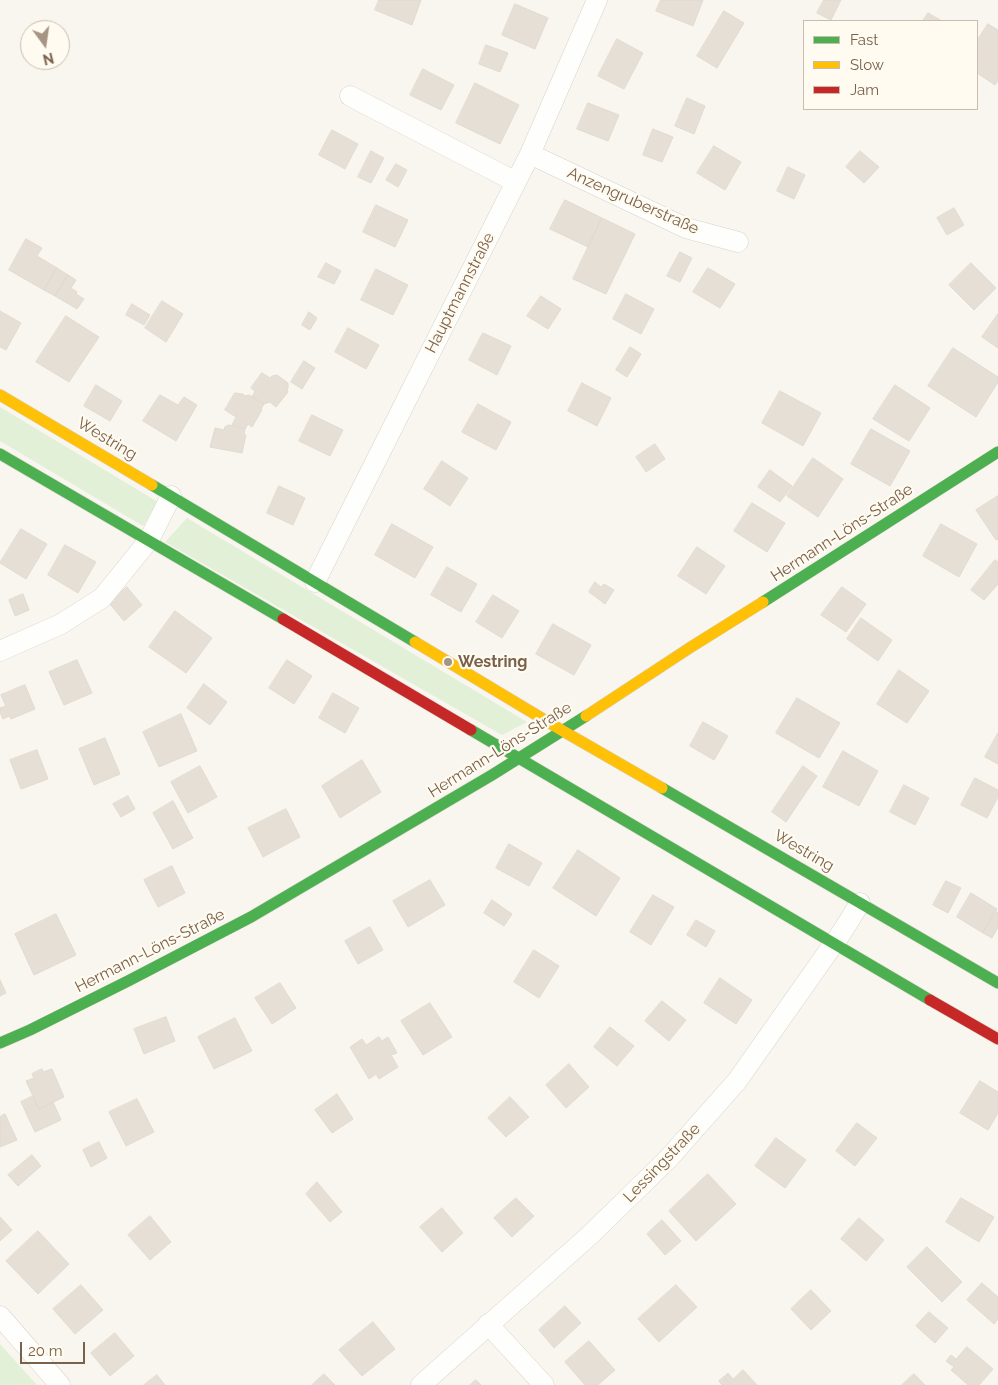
<!DOCTYPE html>
<meta charset="utf-8">
<style>
body{margin:0}
#map{position:relative;width:998px;height:1385px;overflow:hidden;background:#f8f6ee;font-family:Raleway,sans-serif}
canvas{display:block}
.legend{position:absolute;left:803px;top:20px;width:175px;height:90px;box-sizing:border-box;background:#fffbf1;border:1px solid #cabdaf;margin:0;padding:6px 9px;list-style:none;font-size:15px;color:#7a614b}
.legend li{display:flex;align-items:center;gap:10px;height:25px}
.legend b{width:25px;border:1px solid #cabdaf}
.north{position:absolute;left:20px;top:20px;width:50px;height:50px;box-sizing:border-box;background:#fffbf1;border:1px solid #cabdaf;border-radius:50%;rotate:166deg;font-size:14px;font-weight:700;line-height:20px;text-align:center;color:#7a614b}
.north::after{content:'';display:block;margin:auto;width:18px;height:22px;background:#a69584;clip-path:polygon(50% 0,100% 100%,50% 72%,0 100%)}
.scale{position:absolute;left:20px;top:1342px;width:65px;height:22px;box-sizing:border-box;border:2px solid #7a614b;border-top:0;padding-left:6px;font-size:15px;line-height:18px;white-space:nowrap;color:#7a614b;-webkit-text-stroke:4px #fffbf1;paint-order:stroke}
</style>
<div id="map">
<canvas width="998" height="1385"></canvas>
<ul class="legend">
<li><b style="height:6px;background:#4caf50"></b>Fast</li>
<li><b style="height:6px;background:#ffc107"></b>Slow</li>
<li><b style="height:6px;background:#c62828"></b>Jam</li>
</ul>
<div class="north">N</div>
<div class="scale">20 m</div>
</div>
<script>
const ctx = document.querySelector('canvas').getContext('2d');
ctx.lineJoin = 'round';
function fill(path, color) { ctx.fillStyle = color; ctx.fill(path, 'evenodd'); }
function stroke(path, color, width, dash) { ctx.strokeStyle = color; ctx.lineWidth = width; ctx.lineCap = dash ? 'butt' : 'round'; ctx.setLineDash(dash || []); ctx.stroke(path); }
function write(font, color, halo, rows, align = 'center') {
  ctx.font = font + ' Raleway,sans-serif'; ctx.lineWidth = 4.5; ctx.setLineDash([]); ctx.textBaseline = 'middle'; ctx.strokeStyle = halo; ctx.fillStyle = color; for (const [text, x, y, turn = 0] of rows) {
    ctx.save(); ctx.translate(x, y); ctx.rotate((+turn || 0) * Math.PI / 180); ctx.textAlign = isNaN(turn) ? turn : align; if (halo) ctx.strokeText(text, 0, 0); ctx.fillText(text, 0, 0); ctx.restore();
  }
}
const green = new Path2D(`
 M0 407 158 502 143 526 0 441Z
 M187 518 527 722 502 735 165 542Z
 M0 1344 37 1385H0Z`);
const building = new Path2D(`
 M379 0H421L412 25 375 10Z
 M661 0H703L693 26 656 11Z
 M824 0H841L831 20 817 13Z
 M515 4 548 18 535 49 502 35Z
 M724 11 744 23 717 68 697 56Z
 M928 13 942 21H923Z
 M988 24 998 30V81L995 85 977 73V41Z
 M617 39 643 53 624 89 598 76Z
 M486 45 508 53 500 72 479 64Z
 M423 69 454 85 441 110 410 95Z
 M475 83 519 105 500 144 456 123Z
 M687 98 705 106 694 134 675 126Z
 M588 103 619 115 608 141 577 129Z
 M653 129 673 137 662 162 643 155Z
 M332 130 358 144 345 169 319 155Z
 M714 146 741 162 725 190 697 173Z
 M371 151 384 158 371 183 358 177Z
 M860 151 879 167 864 183 846 167Z
 M396 164 407 170 398 187 386 180Z
 M788 167 805 175 794 199 777 191Z
 M565 200 602 218 588 247 550 229Z
 M376 205 408 220 395 247 363 232Z
 M954 208 964 225 947 235 937 218Z
 M602 218 635 234 606 294 573 279Z
 M26 239 42 248 37 256 57 268 44 290 9 270Z
 M680 252 692 258 680 282 667 276Z
 M326 263 341 271 334 284 318 277Z
 M971 263 996 288 974 310 949 285Z
 M57 268 68 275 55 296 44 290Z
 M708 268 735 284 720 308 693 292Z
 M376 269 408 285 393 315 361 300Z
 M68 275 76 280 71 288 77 292 76 294 84 299 77 309 55 296Z
 M626 294 654 309 641 334 613 319Z
 M541 296 561 309 548 329 527 316Z
 M162 301 183 314 166 342 145 328Z
 M132 304 150 315 144 325 126 315Z
 M0 311 21 323 6 350 0 347Z
 M309 312 317 318 310 330 302 325Z
 M998 314V348L982 337Z
 M66 316 99 337 69 382 36 362Z
 M348 328 379 345 366 369 335 352Z
 M483 333 511 346 497 375 469 360Z
 M630 347 641 354 627 377 616 370Z
 M953 348 998 377V382L976 417 928 386Z
 M304 361 315 368 302 389 291 382Z
 M262 373 270 378 272 376 277 375 288 383V388L287 390 288 392 276 407 270 402 264 404 252 397 255 391 251 388Z
 M582 383 611 398 597 426 568 411Z
 M96 385 122 401 110 421 84 406Z
 M895 385 930 408 909 441 873 419Z
 M780 391 821 413 803 446 762 423Z
 M235 393 243 394 245 396 249 395 264 404 261 409 262 410 252 427 248 424 245 429 232 425 236 417 225 410Z
 M160 395 178 405 184 397 197 405 176 441 143 421Z
 M478 404 511 422 496 450 462 432Z
 M312 415 343 430 330 456 299 441Z
 M229 425 245 429 244 434 246 435 242 453 210 447 215 428 224 430 225 427Z
 M871 429 910 451 890 486 851 464Z
 M655 444 665 459 646 472 636 457Z
 M813 458 843 479 818 517 787 496Z
 M442 461 468 478 450 506 424 489Z
 M770 470 792 486 780 502 758 487Z
 M279 486 305 498 293 525 267 513Z
 M998 496V539L996 540 976 510Z
 M752 503 785 523 767 552 734 531Z
 M392 524 433 547 415 578 375 555Z
 M941 524 977 544 959 577 923 556Z
 M21 529 47 544 26 579 0 563Z
 M65 545 96 562 78 593 48 575Z
 M697 547 725 566 706 594 678 576Z
 M995 560 998 562V584L984 600 971 590Z
 M447 567 477 584 461 612 431 595Z
 M595 582 601 587 604 584 614 590 605 604 589 592Z
 M127 587 142 605 124 621 109 603Z
 M842 587 866 604 846 632 821 615Z
 M23 594 29 610 15 616 9 600Z
 M493 595 519 611 502 638 476 622Z
 M175 611 212 638 186 673 149 647Z
 M861 618 892 640 878 661 847 639Z
 M553 624 591 645 574 675 536 654Z
 M77 660 92 693 64 705 49 672Z
 M287 660 312 676 294 704 269 688Z
 M899 670 929 691 907 723 877 704Z
 M204 684 227 702 210 725 187 708Z
 M25 685 35 709 11 719 9 716 3 719 0 712V708L6 706 1 695Z
 M333 693 359 708 345 733 319 718Z
 M797 698 840 723 819 758 776 733Z
 M181 714 197 751 159 767 143 732Z
 M703 722 728 736 714 760 690 746Z
 M998 733V764L985 757Z
 M105 738 120 774 94 785 79 749Z
 M37 750 48 779 21 789 10 760Z
 M843 751 878 771 859 806 823 787Z
 M362 760 381 792 340 818 322 786Z
 M200 766 217 797 188 813 171 782Z
 M803 766 817 776 786 822 772 812Z
 M975 778 998 790V797L987 818 961 805Z
 M904 785 929 798 915 825 890 812Z
 M128 796 135 809 121 817 113 804Z
 M173 801 193 838 173 849 153 813Z
 M286 809 300 837 263 857 248 828Z
 M509 844 542 863 529 886 496 868Z
 M578 850 620 878 596 916 553 888Z
 M172 866 185 893 158 907 144 880Z
 M430 880 445 905 408 927 393 901Z
 M946 881 961 888 948 913 933 905Z
 M971 893 997 909 983 933 957 917Z
 M653 895 674 907 651 945 630 932Z
 M492 900 512 914 504 926 484 913Z
 M995 911 998 913V927L992 938 983 933Z
 M56 914 76 955 34 975 15 934Z
 M696 920 715 931 706 947 687 935Z
 M370 927 383 950 358 964 345 941Z
 M534 950 559 966 539 998 514 982Z
 M720 978 752 1000 736 1024 704 1003Z
 M0 980 6 993 0 996Z
 M280 983 296 1008 272 1024 255 998Z
 M662 1001 686 1020 669 1041 645 1021Z
 M430 1003 452 1037 423 1055 401 1021Z
 M166 1017 175 1041 144 1054 134 1029Z
 M235 1018 252 1051 214 1069 198 1037Z
 M610 1027 634 1046 617 1066 594 1047Z
 M379 1037 382 1041 388 1037 397 1053 391 1055 398 1067 379 1079 376 1074 369 1079 350 1047 362 1039 366 1045Z
 M569 1064 589 1087 566 1108 546 1085Z
 M42 1069 43 1072 52 1069 64 1097 39 1109 26 1081 34 1078 32 1074Z
 M980 1081 998 1092V1113L988 1130 960 1113Z
 M337 1094 353 1119 332 1133 315 1110Z
 M33 1096 39 1109 53 1102 61 1120 35 1132 21 1102Z
 M510 1097 529 1117 506 1137 488 1118Z
 M137 1099 154 1132 126 1146 109 1112Z
 M5 1114 17 1140 0 1147V1117Z
 M857 1123 877 1138 855 1166 836 1151Z
 M776 1138 806 1160 785 1188 755 1166Z
 M99 1142 107 1158 91 1167 83 1150Z
 M32 1155 41 1166 18 1186 8 1175Z
 M708 1174 736 1204 696 1241 669 1211Z
 M317 1182 342 1212 330 1222 306 1194Z
 M516 1198 534 1216 512 1237 494 1218Z
 M961 1198 994 1217 979 1242 946 1222Z
 M442 1208 463 1233 442 1252 420 1227Z
 M150 1216 171 1242 150 1260 128 1235Z
 M0 1217 12 1230 0 1241Z
 M859 1218 884 1240 866 1261 841 1239Z
 M662 1220 681 1241 665 1255 647 1234Z
 M38 1231 69 1264 38 1294 6 1261Z
 M927 1247 962 1282 942 1302 907 1267Z
 M982 1283 998 1297V1319L994 1324 967 1300Z
 M81 1285 103 1310 75 1334 53 1309Z
 M676 1285 697 1307 659 1342 638 1319Z
 M811 1290 831 1311 811 1330 791 1309Z
 M565 1306 581 1323 554 1348 539 1330Z
 M929 1312 948 1328 935 1343 916 1326Z
 M373 1322 395 1349 362 1376 339 1350Z
 M115 1333 134 1356 110 1376 91 1353Z
 M589 1341 615 1370 598 1385H585L565 1362Z
 M967 1347 993 1369 979 1385H968L951 1370 954 1367 946 1361 951 1355 956 1359Z
 M743 1370 757 1385H731L724 1377 728 1373 733 1379Z
 M324 1374 335 1385H312Z
 M914 1374 925 1385H902Z
 M157 1375 165 1385H144Z
 M724 1377 731 1385H722L719 1381Z
 M476 1380 481 1385H470Z`);
const street = new Path2D(`
 M350 96 516 182
 M530 154 686 228 738 242
 M315 582 530 154 597 0
 M0 651 61 624 102 598 149 540 171 496
 M0 1316 60 1385
 M488 1324 544 1385
 M421 1385 589 1236 668 1159 737 1081 842 932 860 903`);
const fast = new Path2D(`
 M0 454 283 619
 M152 485 415 642
 M763 602 998 452
 M471 730 930 1000
 M662 788 998 983
 M0 1043 30 1030 128 981 251 917 492 775 586 716`);
const slow = new Path2D(`
 M0 395 152 485
 M415 642 563 731 662 788
 M586 716 691 647 763 602`);
const jam = new Path2D(`
 M283 619 471 730
 M930 1000 998 1039`);
const markers = [
 [448,662,5,"#a69584"]
];
const streetNames = [
 ["Anzengruberstraße",633,201,24],
 ["Hauptmannstraße",460,293,-63],
 ["Westring",107,439,31],
 ["Hermann-Löns-Straße",842,533,-33],
 ["Hermann-Löns-Straße",500,750,-32],
 ["Westring",804,851,30],
 ["Hermann-Löns-Straße",150,951,-27],
 ["Lessingstraße",662,1163,-46]
];
const poiNames = [
 ["Westring",458,662]
];
fill(green, '#e3f0d8');
fill(building, '#e5dfd5');
stroke(building, '#e2dad0', 1);
stroke(street, '#d8d3cc', 21);
stroke(fast, '#d9d3cb', 12);
stroke(slow, '#d9d3cb', 12);
stroke(jam, '#d9d3cb', 12);
stroke(street, '#fefefc', 20);
stroke(fast, '#4caf50', 11);
stroke(slow, '#ffc107', 11);
stroke(jam, '#c62828', 11);
for (const [x, y, r, color] of markers) { const dot = new Path2D(); dot.arc(x, y, r, 0, 2 * Math.PI); ctx.fillStyle = color; ctx.fill(dot); stroke(dot, '#fffbf1', 2); }
write('16px', '#7a614b', '#fffbf1', streetNames);
write('bold 16px', '#7a614b', '#fffbf1', poiNames, 'left');
</script>
